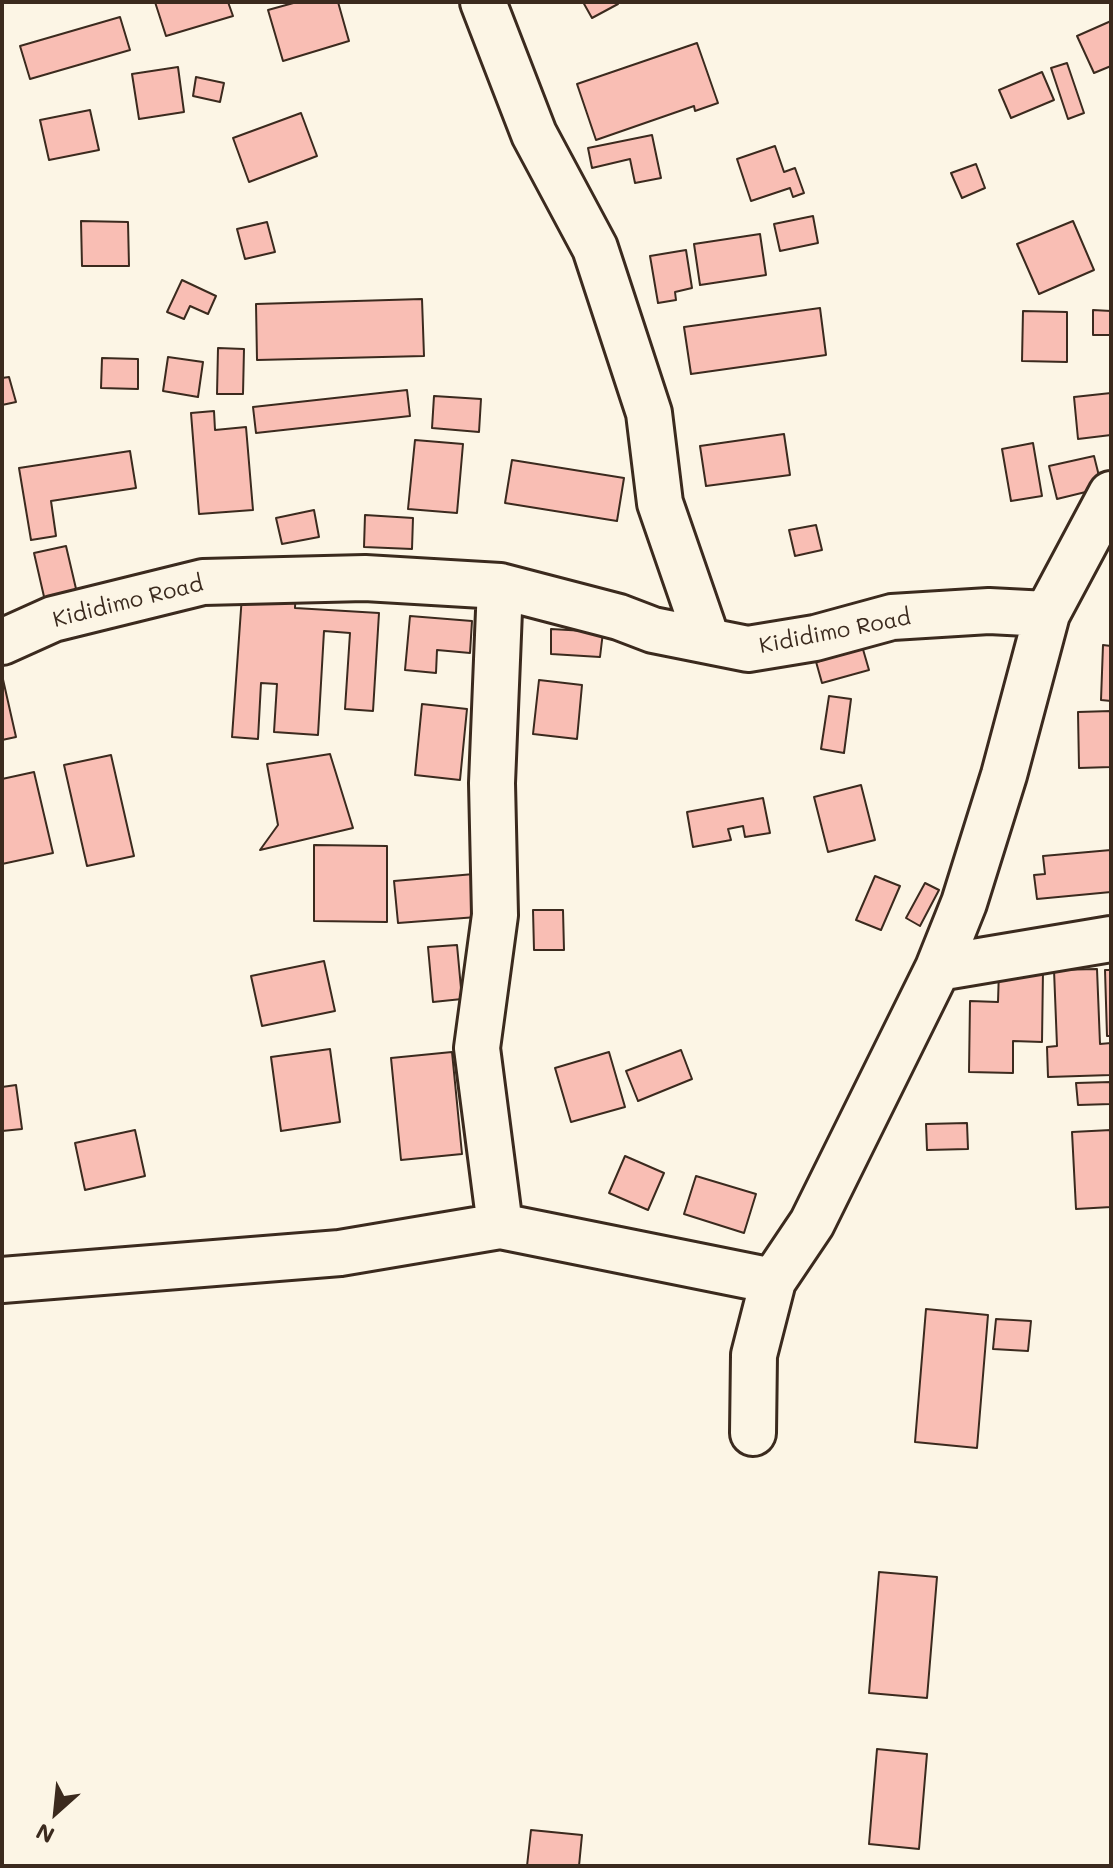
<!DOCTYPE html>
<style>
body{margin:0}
#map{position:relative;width:1113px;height:1868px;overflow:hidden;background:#fcf5e5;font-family:Mali,sans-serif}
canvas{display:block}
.frame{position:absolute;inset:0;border:4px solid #3b2a1e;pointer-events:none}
.north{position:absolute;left:16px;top:1772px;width:80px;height:80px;-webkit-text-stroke:6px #fcf5e5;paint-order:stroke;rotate:207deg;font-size:22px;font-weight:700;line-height:32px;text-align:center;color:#3b2a1e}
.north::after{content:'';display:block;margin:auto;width:28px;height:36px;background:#3b2a1e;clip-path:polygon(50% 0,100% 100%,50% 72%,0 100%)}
</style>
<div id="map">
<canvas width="1113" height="1868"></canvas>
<div class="frame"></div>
<div class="north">N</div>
</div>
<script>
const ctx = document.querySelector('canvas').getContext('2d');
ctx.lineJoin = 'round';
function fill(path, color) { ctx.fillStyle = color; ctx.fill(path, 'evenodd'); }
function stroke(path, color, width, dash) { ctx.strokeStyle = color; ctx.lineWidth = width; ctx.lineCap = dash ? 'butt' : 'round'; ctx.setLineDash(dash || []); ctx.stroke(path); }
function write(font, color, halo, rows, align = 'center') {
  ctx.font = font + ' Mali,sans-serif'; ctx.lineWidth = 6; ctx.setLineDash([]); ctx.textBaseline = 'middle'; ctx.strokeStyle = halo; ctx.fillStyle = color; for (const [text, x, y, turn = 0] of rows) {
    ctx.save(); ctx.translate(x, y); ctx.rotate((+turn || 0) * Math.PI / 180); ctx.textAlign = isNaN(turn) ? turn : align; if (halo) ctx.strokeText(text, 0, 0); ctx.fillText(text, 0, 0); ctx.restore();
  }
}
const building = new Path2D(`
 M155 2H228L233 16 166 36Z
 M297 2H338L349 41 283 61 268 10Z
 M583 2H617L618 4 592 18Z
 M120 17 130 50 30 79 20 46Z
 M1111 21V66L1094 73 1077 36Z
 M697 43 718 103 695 111 694 106 596 140 577 84Z
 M1067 63 1084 113 1068 119 1051 68Z
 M178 67 184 112 139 119 132 74Z
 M1042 72 1054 100 1011 118 999 90Z
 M196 77 224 83 220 102 193 96Z
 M90 110 99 150 49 160 40 120Z
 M301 113 317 156 249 182 233 138Z
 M652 135 661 178 635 183 630 159 592 168 588 148Z
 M775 146 784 172 795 168 804 193 793 197 790 188 751 201 737 159Z
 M976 164 985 188 962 198 951 173Z
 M813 216 818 243 780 251 774 224Z
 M81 221 128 222 129 266H82Z
 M1073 221 1094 270 1039 294 1017 244Z
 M267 222 275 252 245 259 237 229Z
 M760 234 766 275 700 285 694 244Z
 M686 250 692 288 675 292 676 300 658 303 650 256Z
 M182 280 216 296 208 314 190 306 184 319 167 312Z
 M422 299 424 356 257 360 256 304Z
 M820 308 826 355 691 374 684 327Z
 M1093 310 1111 311V335H1093Z
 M1023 311 1067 312V362L1022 361Z
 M218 348 244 349 243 394H217Z
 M168 357 203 362 198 397 163 391Z
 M102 358 138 359V389L101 388Z
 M9 377 16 402 2 405V378Z
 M407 390 410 416 256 433 253 407Z
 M1111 393V435L1078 439 1074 397Z
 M434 396 481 399 479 432 432 428Z
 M214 411 215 430 246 427 253 510 199 514 191 413Z
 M784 434 790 475 706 486 700 446Z
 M415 440 463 444 457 513 408 509Z
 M1033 443 1042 496 1011 501 1002 449Z
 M130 451 136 488 51 501 56 536 31 540 19 468Z
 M1094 456 1102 488 1057 499 1049 466Z
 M512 460 624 478 617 521 505 503Z
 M314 510 319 537 282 544 276 518Z
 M365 515 413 518 412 549 364 547Z
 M816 525 822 550 795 556 789 530Z
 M66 546 77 593 45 601 34 553Z
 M243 581 296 585 295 608 379 613 373 711 345 709 350 633 324 631 318 735 274 732 277 684 261 683 258 739 232 737Z
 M410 616 472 621 470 653 437 650 436 673 405 670Z
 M551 629 603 632 600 657 551 654Z
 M860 639 869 670 822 683 813 651Z
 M1103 645 1111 646V701L1101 700Z
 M2 675 16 737 2 740Z
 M539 680 582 685 577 739 533 734Z
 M829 696 851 699 844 753 821 749Z
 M422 704 467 709 460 780 415 775Z
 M1111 711V767L1079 768 1078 712Z
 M330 754 353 828 260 850 278 825 267 764Z
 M111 755 134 856 87 866 64 765Z
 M34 772 53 853 2 864V779Z
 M861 785 875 840 828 852 814 797Z
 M763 798 770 833 745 837 743 826 728 829 731 840 693 847 687 812Z
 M314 845 387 846V922L314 921Z
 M1111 850V892L1037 899 1034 875 1045 874 1043 856Z
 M474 874 477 917 398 923 394 881Z
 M875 876 900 886 881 930 856 920Z
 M925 883 939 890 920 926 906 918Z
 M533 910H563L564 950H534Z
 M457 945 462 999 433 1002 428 947Z
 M324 961 335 1011 262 1026 251 976Z
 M999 969 1043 970 1042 1042 1013 1041V1073L969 1072 970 1001 998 1002Z
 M1097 969 1100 1044 1111 1043V1075L1048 1077 1047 1047 1057 1046 1054 970Z
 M1105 970H1111V1036H1107Z
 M330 1049 340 1122 281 1131 271 1057Z
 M681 1050 692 1079 638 1101 626 1071Z
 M452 1052 462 1154 401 1160 391 1058Z
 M609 1052 625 1107 571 1122 555 1068Z
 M1111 1082V1104L1078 1105 1076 1083Z
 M16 1085 22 1129 2 1131V1087Z
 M967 1123 968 1149 927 1150 926 1124Z
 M135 1130 145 1176 85 1190 75 1143Z
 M1111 1130V1207L1076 1209 1072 1132Z
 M625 1156 664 1173 648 1210 609 1193Z
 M696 1176 756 1194 744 1233 684 1214Z
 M926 1309 988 1315 977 1448 915 1442Z
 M996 1319 1031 1321 1028 1351 993 1349Z
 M879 1572 937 1577 927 1698 869 1693Z
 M877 1749 927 1754 919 1849 869 1844Z
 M531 1830 582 1835 579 1866H527Z`);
const minor = new Path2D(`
 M483 2 534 134 595 248 649 413 660 503 707 639
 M500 586 492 783 495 915 477 1048 500 1226
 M2 642 53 619 203 582 365 578 500 586 619 617 653 630 748 649 815 638 892 617 989 611 1047 614
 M938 968 1111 939
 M2 1280 340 1253 500 1226 773 1281
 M753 1433 754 1355 773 1281 812 1223 938 968 964 903 1004 775 1047 614 1111 494`);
const streetNames = [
 ["Kididimo Road",128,602,-14],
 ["Kididimo Road",835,632,-11]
];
fill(building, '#f9beb4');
stroke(building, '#3b2a1e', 2);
stroke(minor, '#3b2a1e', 50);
stroke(minor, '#fcf5e5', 44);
write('22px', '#3b2a1e', '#fcf5e5', streetNames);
</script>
